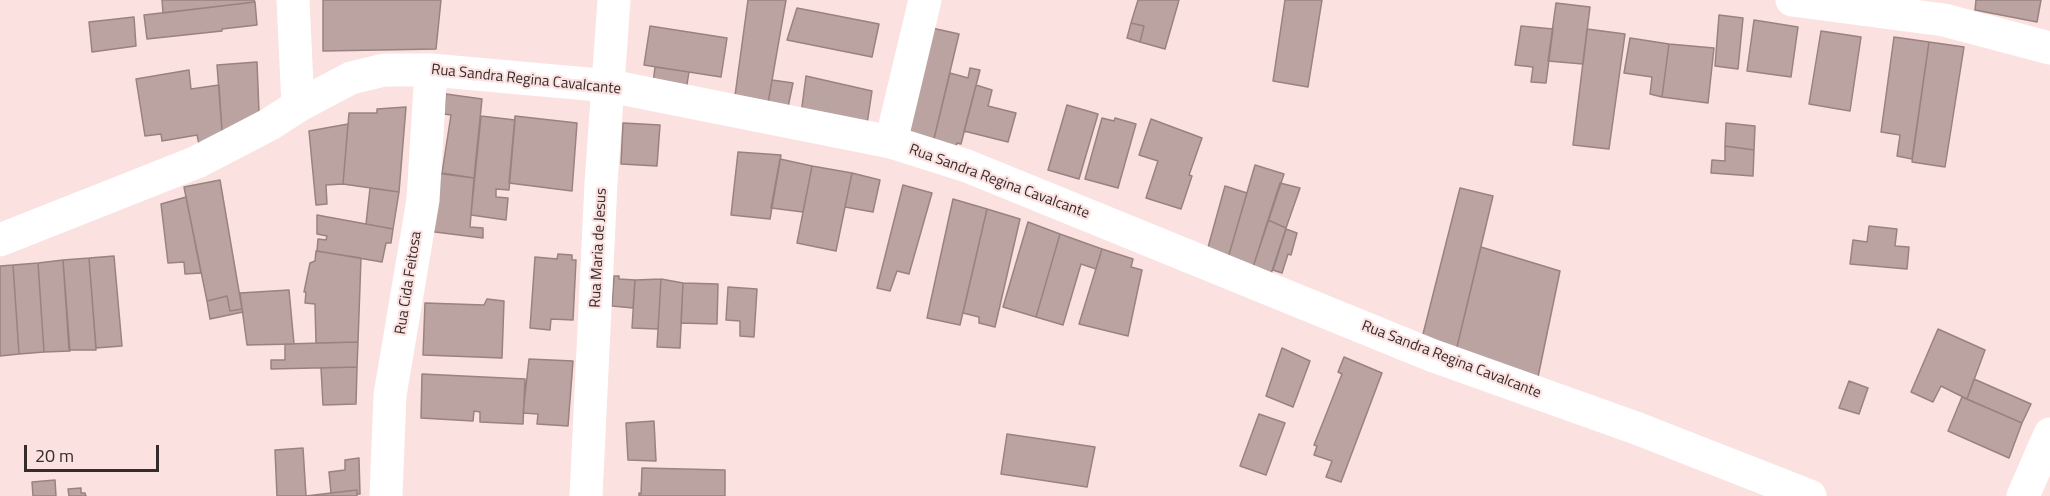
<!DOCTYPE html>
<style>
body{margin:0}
#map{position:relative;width:2050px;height:496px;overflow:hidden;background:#fbe1e0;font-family:"Titillium Web",sans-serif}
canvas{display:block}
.scale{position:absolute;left:24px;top:445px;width:135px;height:27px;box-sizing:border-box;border:3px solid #352b2b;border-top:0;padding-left:8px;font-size:18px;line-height:21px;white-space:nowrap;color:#352b2b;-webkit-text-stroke:4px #fbe1e0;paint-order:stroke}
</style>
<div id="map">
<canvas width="2050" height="496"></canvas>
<div class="scale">20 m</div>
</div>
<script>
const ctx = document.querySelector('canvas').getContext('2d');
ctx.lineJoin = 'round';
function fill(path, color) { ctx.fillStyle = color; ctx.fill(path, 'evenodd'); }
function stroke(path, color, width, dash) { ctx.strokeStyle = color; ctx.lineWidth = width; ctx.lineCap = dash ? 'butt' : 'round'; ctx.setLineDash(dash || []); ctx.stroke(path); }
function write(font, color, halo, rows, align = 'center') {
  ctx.font = font + ' "Titillium Web",sans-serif'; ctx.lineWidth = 4.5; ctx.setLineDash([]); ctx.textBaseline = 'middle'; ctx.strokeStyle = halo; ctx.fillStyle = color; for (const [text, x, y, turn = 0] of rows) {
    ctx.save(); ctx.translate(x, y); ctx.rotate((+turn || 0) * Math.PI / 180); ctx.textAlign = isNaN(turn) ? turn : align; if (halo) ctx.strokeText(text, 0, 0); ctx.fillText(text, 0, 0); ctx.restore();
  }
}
const building = new Path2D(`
 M162 0H254L255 2 163 13Z
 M323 0H441L436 49 323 51Z
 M748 0H786L767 109 734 103Z
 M1138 0H1179L1165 49 1140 42 1144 26 1131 23Z
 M1285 0H1322L1308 87 1273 81Z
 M1976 0H2041L2037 22 1975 10Z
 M255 2 257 25 222 29V31L147 39 144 15Z
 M1556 3 1590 7 1583 64 1548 61Z
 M797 8 879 24 872 57 787 40Z
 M1719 15 1743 18 1738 69 1715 66Z
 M134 17 136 46 92 52 89 22Z
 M1754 20 1798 27 1791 77 1747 71Z
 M1131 23 1144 26 1140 42 1127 38Z
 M650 26 727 38 721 77 644 65Z
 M1521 26 1553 29 1546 83 1531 82 1533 67 1515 65Z
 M932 28 959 34 932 147 904 140Z
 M1587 29 1625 34 1609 149 1573 145Z
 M1821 31 1861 37 1850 111 1809 104Z
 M1894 37 1929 42 1912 159 1897 156 1900 135 1881 132Z
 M1630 38 1669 44 1662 97 1650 94 1652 77 1624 73Z
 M1929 42 1964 47 1945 167 1912 162Z
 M1669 44 1714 48 1708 103 1662 97Z
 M257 62 259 112 222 131 217 65Z
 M655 67 689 72 686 90 653 84Z
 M970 68 980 70 961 144 957 143 954 153 932 147 950 73 968 78Z
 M189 70 191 89 219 85 222 131 199 144 197 135 162 141 161 134 145 136 136 79Z
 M806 76 872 91 867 124 801 114Z
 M772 80 793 83 787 112 767 109Z
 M976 85 992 90 988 106 1016 113 1008 142 964 131Z
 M446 94 482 99 474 178 442 173 451 115 444 114Z
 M1067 105 1098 114 1079 179 1048 170Z
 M406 107 399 192 343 184 349 113H377V109Z
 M481 116 515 120 509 190 496 189V197L508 198 506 220 471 215Z
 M515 116 577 123 572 191 509 183Z
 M1102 118 1114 121 1115 118 1136 124 1118 188 1085 179Z
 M1151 119 1202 138 1189 175 1192 176 1181 209 1146 198 1158 161 1139 155Z
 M623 123 660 125 657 166 621 164Z
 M1726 123 1755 126 1754 150 1725 146Z
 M348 124 343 184 326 185 327 204 316 205 309 131Z
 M1725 146 1754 150 1753 176 1711 173 1712 160 1725 161Z
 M738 152 781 155 770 219 731 215Z
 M780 159 812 166 803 212 771 208Z
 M1255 165 1284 174 1253 267 1228 258Z
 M812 166 852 173 836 251 797 243Z
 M435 173 474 178 470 227 483 228V238L427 231Z
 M852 173 880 180 873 212 845 207Z
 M220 180 242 309 230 311 227 296 207 301 184 187Z
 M1280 183 1300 188 1286 228 1268 220Z
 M903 185 932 193 909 274 897 271 890 291 877 288Z
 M1225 186 1247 193 1228 258 1207 251Z
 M370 188 399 192 393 229 366 224Z
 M1460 188 1493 196 1456 351 1422 338Z
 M186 197 201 273 185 274 184 262 168 263 161 204Z
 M953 199 987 209 960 325 927 318Z
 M987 209 1020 219 995 327 979 323V317L963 313Z
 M317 215 393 229 391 243H386L382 262 317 251 318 239 326 240 327 236 317 234Z
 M1268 220 1286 228 1271 274 1253 267Z
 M1028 222 1060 234 1036 317 1003 307Z
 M1869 226 1897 229 1895 246 1909 247 1907 269 1850 264 1853 240 1867 242Z
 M1286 229 1297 233 1291 255 1288 254 1282 273 1273 270Z
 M1060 234 1102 249 1096 269 1081 264 1063 325 1036 317Z
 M1481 247 1560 271 1538 377 1456 351Z
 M1102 249 1133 259 1131 267 1142 270 1128 336 1079 324Z
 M316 251 361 258 358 342 316 343 315 304 305 303 306 292H304L310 263 315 261Z
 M558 254 572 255V260H576L573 320 551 319 550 330 530 328 535 257 557 259Z
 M114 256 122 346 96 348 89 258Z
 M89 258 96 350H69L63 260Z
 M63 260 70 351 44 352 38 263Z
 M38 263 44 352 19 354 13 265Z
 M13 265 19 354 0 356V266Z
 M614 276H619V279L635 280 633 308 612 306Z
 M661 279 683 283 680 348 657 347Z
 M661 279 658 329 632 328 635 280Z
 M683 283 718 284 717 324 681 323Z
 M728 287 757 289 754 337 740 336V321L726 320Z
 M289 290 294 344 247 345 240 293Z
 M227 296 230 311 242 309 243 312 210 319 207 301Z
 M487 299 504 301 502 358 423 355 425 303 484 305Z
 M1938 329 1985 350 1967 399 1941 386 1933 402 1911 392Z
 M358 342 357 367 271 369V360H285V344Z
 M1282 348 1310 361 1293 407 1266 396Z
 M1344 357 1382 373 1341 482 1326 477 1332 461 1314 455 1317 446 1314 445 1342 374 1338 372Z
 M529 359 573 361 568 426 537 424 538 414 523 413Z
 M357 367 356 404 323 405 321 368Z
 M422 374 525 379 523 424 480 422V412L474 411 473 421 421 418Z
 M1974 379 2031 404 2022 423 1967 399Z
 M1849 381 1868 388 1859 414 1839 408Z
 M1962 397 2022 423 2009 458 1948 431Z
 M1259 414 1285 423 1266 475 1240 466Z
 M654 421 656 461 628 460 626 423Z
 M1007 434 1095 447 1087 487 1001 474Z
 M303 448 306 496H277L275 450Z
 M359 458 360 494H357V490L331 493 329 472 345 470V460Z
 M642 468 725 470V496H639V493L641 494Z
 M55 480 56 496H33L32 482Z
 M81 488V493H85L86 496H69L68 489Z
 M357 490V496H306L331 493Z`);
const minor = new Path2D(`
 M293 0 298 106
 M1792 0 1944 20 2050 48
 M891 142 925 0
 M0 240 197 162 270 124 298 106 351 78 384 70H431L610 86 891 142 967 166 1431 355 1636 428 1810 496
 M386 496 390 395 423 200 431 70
 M586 496 601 183 614 0
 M2023 496 2050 434`);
const streetNames = [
 ["Rua Sandra Regina Cavalcante",526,80,6],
 ["Rua Sandra Regina Cavalcante",999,182,20],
 ["Rua Maria de Jesus",599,248,-87],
 ["Rua Cida Feitosa",409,283,-81],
 ["Rua Sandra Regina Cavalcante",1451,360,21]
];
fill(building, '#bba3a2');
stroke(building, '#998280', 1.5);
stroke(minor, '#fff', 33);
write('15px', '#352b2b', '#fbe1e0', streetNames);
</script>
